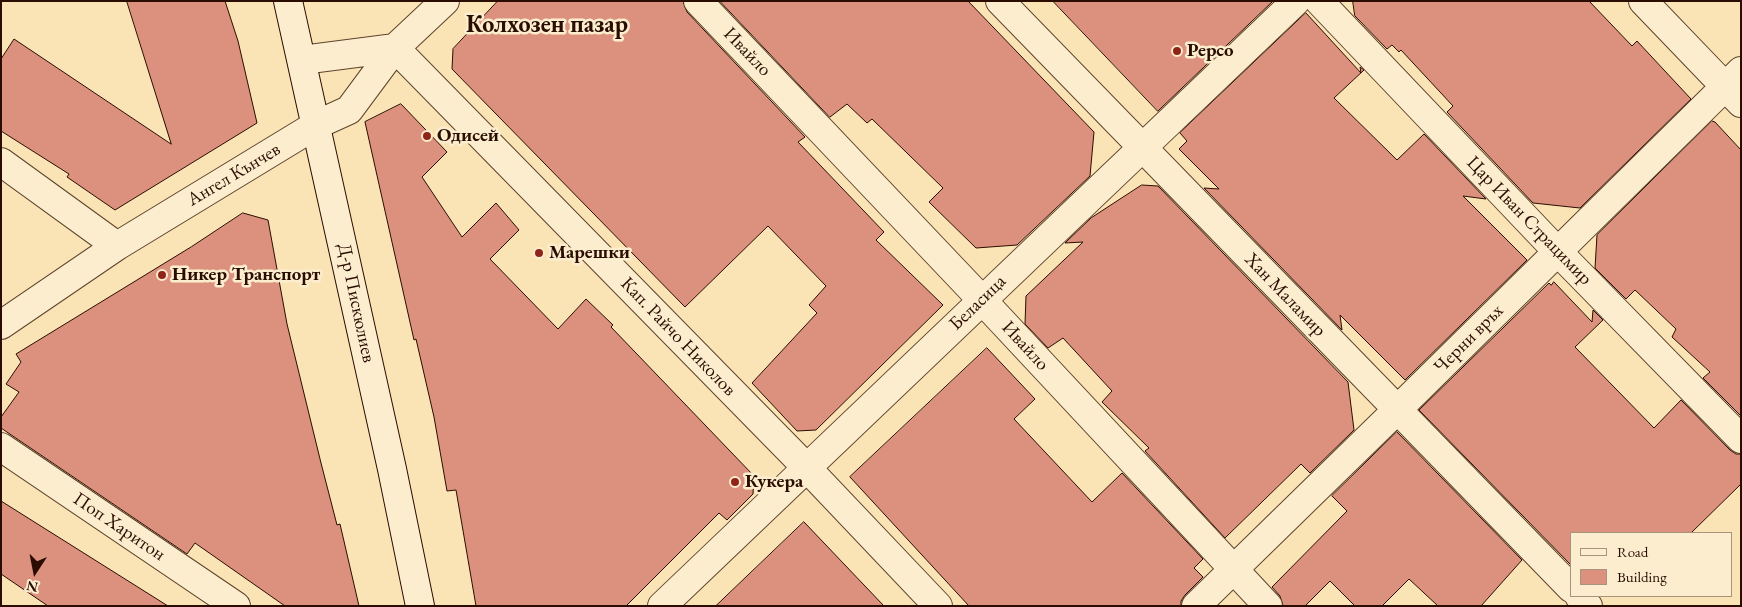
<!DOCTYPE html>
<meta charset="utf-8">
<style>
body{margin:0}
#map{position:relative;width:1742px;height:607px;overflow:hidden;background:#fae4b5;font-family:"EB Garamond",serif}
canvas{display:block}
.frame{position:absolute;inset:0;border:2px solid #2a0d00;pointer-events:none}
.legend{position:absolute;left:1570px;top:532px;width:162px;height:65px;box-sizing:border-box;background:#fcedcf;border:1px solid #a8937c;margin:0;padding:6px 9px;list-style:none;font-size:15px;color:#2a0d00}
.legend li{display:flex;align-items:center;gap:10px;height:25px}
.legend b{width:25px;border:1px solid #a8937c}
.north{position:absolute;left:10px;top:547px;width:50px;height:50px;-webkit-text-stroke:4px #fcedcf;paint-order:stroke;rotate:191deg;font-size:14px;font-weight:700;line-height:20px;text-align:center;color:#2a0d00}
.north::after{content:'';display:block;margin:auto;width:18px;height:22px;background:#2a0d00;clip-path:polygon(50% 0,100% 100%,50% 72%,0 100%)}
</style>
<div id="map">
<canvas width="1742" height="607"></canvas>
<div class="frame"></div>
<ul class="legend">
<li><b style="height:6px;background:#fcedcf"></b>Road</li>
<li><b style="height:14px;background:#dc907e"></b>Building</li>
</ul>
<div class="north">N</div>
</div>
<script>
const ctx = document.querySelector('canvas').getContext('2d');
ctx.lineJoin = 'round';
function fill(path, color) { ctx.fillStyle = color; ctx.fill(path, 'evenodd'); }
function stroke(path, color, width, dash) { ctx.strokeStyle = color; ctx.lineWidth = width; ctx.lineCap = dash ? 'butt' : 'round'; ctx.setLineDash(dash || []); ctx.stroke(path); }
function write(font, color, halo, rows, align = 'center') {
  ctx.font = font + ' "EB Garamond",serif'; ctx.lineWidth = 5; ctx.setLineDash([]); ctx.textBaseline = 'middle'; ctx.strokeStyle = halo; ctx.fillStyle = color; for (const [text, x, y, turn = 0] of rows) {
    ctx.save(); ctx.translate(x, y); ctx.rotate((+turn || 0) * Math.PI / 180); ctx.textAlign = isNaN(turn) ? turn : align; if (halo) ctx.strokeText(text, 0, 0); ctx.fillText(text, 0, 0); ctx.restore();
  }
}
const building = new Path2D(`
 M127 1H225L238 41 257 123 115 210 67 177 69 174 1 131V59L14 39 171 144Z
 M498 1H683L687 12 805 137 798 142 884 232 876 240 943 305 816 430 797 431 752 383 817 313 809 305 826 286 768 226 685 307 452 69 453 49Z
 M720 1H968L1094 132 1090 176 1017 245 976 248 929 202 943 188 872 119 867 123 847 104 830 117Z
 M1053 1H1273L1158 111Z
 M1353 1H1589L1632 46 1637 41 1691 99 1580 208 1533 203 1447 112 1453 106 1401 50 1399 52 1392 45 1387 49 1355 16Z
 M1306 13 1361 73 1360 67 1364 70 1334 98 1397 160 1424 134 1486 199 1463 196 1527 260 1405 380 1340 315 1342 330 1204 188 1219 189 1179 149 1187 141 1180 133Z
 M401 104 447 152 422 177 462 237 496 203 519 230 490 259 558 329 586 299 613 325 611 327 754 476 753 494 727 520 719 513 626 606H476L456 490 447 491 434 417 416 339 414 340 365 122Z
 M1712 121 1715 122 1741 150V416L1703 378 1710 372 1672 337 1676 329 1635 290 1626 299 1595 268 1597 235Z
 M1142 185 1158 186 1348 382 1354 430 1310 473 1301 464 1225 538 1145 451 1149 448 1102 402 1112 391 1063 338 1048 348 1025 324 1026 296 1083 242 1065 243 1091 218Z
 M243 213 268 220 287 324 321 463 337 525 340 524 359 606H285L195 543 187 554 1 428V417L19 392 6 384 21 362 16 354 191 247Z
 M1554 282 1592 322 1593 310 1603 320 1575 347 1654 428 1681 400 1730 450 1736 454H1741V484L1691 533H1571V565L1419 410 1549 283 1551 285Z
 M987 348 1035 399 1014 419 1092 502 1122 473 1203 559 1194 568 1203 577 1185 595 1181 601V606H969L850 477Z
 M1397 432 1522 560 1481 606H1438L1409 579 1382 606H1355L1330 581 1305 606H1283L1280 596 1272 587 1347 511 1332 496Z
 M1 501 168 606H48L1 574Z
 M804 522 884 606H716Z`);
const street = new Path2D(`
 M698 1 982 300 1268 606
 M1000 1 1571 588
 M1319 1 1557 251 1741 439
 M1643 1 1741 103
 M395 48 806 467 938 606
 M302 60 395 48
 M1 162 117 246
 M1 325 117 246 316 125 349 110 395 48 445 1
 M1 447 236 606
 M1579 596 1588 606
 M662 606 1296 1
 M1196 606 1397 410 1741 71`);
const secondary = new Path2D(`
 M288 1 392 469 420 606`);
const markers = [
 [1177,51,5,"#8f2418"],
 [427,136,5,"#8f2418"],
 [539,253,5,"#8f2418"],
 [162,275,5,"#8f2418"],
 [735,482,5,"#8f2418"]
];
const poiNames = [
 ["Pepco",1187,51],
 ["Одисей",437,136],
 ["Марешки",549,253],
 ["Никер Транспорт",172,275],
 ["Кукера",745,482]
];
const streetNames = [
 ["Ивайло",747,52,46],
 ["Ангел Кънчев",234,175,-31],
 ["Цар Иван Страцимир",1529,221,46],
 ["Хан Маламир",1285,295,46],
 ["Д-р Пискюлиев",356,303,78],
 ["Беласица",978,303,-44],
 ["Кап. Райчо Николов",678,337,46],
 ["Черни връх",1469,339,-45],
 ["Ивайло",1025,346,47],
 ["Поп Харитон",119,527,34]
];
const districtNames = [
 ["Колхозен пазар",547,25]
];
fill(building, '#dc907e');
stroke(building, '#2a0d00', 1);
stroke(street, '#5e432d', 30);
stroke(secondary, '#2a0d00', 30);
stroke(street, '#fcedcf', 28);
stroke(secondary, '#fcedcf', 28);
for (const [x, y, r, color] of markers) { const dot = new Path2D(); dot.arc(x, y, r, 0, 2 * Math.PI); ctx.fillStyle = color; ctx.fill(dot); stroke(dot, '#fcedcf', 2); }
write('bold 19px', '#2a0d00', '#fcedcf', poiNames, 'left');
write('19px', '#2a0d00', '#fcedcf', streetNames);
write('bold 24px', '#2a0d00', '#fcedcf', districtNames);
</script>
